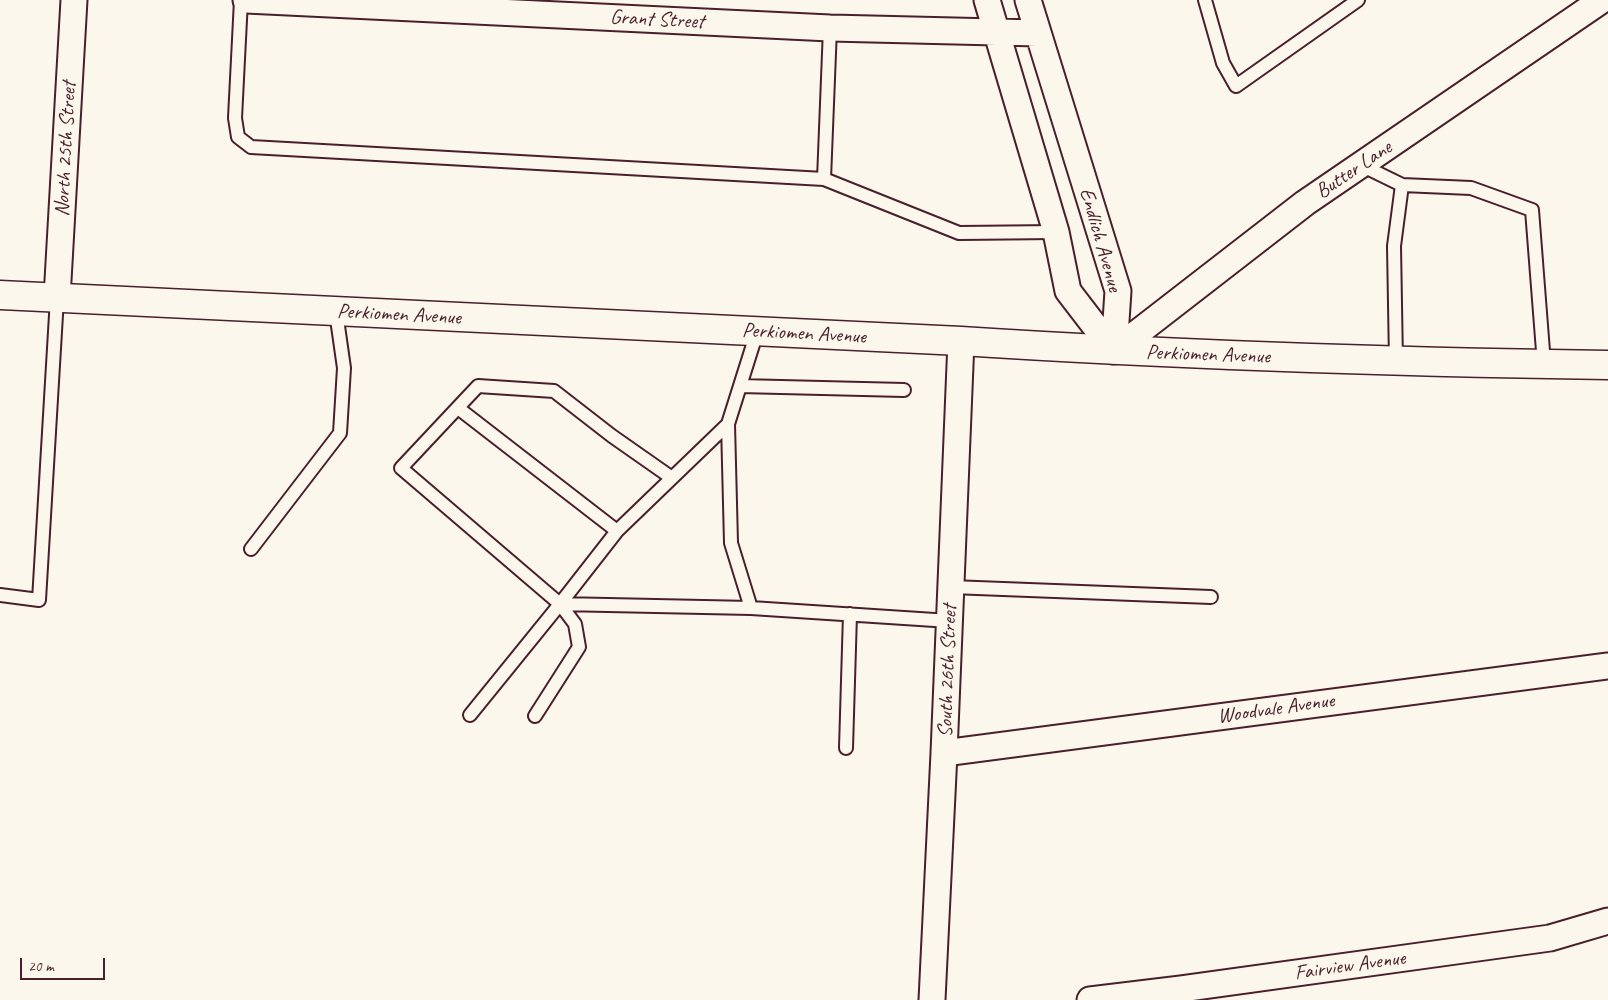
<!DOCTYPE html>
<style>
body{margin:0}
#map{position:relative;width:1608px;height:1000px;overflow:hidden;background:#fbf7ec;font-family:Caveat,sans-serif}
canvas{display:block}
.scale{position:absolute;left:20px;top:958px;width:85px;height:22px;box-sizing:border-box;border:2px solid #4a1f2b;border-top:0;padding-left:6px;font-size:15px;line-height:18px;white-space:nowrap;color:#4a1f2b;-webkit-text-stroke:4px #fbf7ec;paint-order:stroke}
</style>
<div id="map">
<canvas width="1608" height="1000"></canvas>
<div class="scale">20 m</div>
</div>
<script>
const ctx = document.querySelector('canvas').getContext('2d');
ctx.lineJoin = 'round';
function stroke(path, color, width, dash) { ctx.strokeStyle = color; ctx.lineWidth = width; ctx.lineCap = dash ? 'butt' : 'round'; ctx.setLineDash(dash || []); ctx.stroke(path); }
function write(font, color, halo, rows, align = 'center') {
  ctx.font = font + ' Caveat,sans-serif'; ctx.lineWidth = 4.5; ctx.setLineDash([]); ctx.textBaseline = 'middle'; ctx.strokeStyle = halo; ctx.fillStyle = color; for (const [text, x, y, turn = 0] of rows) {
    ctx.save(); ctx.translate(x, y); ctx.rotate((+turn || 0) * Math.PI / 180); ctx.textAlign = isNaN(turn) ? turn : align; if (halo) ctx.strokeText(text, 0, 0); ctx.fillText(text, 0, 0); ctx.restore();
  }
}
const service = new Path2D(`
 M241 0 235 118 238 137 251 147 824 179 959 233 1056 232
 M1205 0 1223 63 1236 86 1358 0
 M1361 165 1402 185 1471 188 1532 210 1544 364
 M824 179 830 28
 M1396 361 1394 246 1402 185
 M740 386 904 390
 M458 408 617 531
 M728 424 731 543 751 608 950 621
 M672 478 612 436 554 391 478 386 401 468 560 604 617 531 728 424 757 332
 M251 549 340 433 344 368 336 312
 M951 587 1211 597
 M0 595 39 600 57 298
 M560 604 751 608
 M470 715 560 604
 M535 716 579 647 575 624 560 604
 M846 748 850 614`);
const minor = new Path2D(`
 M246 0 830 28 1038 33
 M987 0 1056 232 1068 291 1114 351
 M1028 0 1118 291 1114 351
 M57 298 74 0
 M1114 351 1305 203 1602 0
 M944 753 1608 666
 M932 1000 944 753 961 341
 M1090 1000 1181 989 1550 938 1608 921`);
const primary = new Path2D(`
 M0 295 961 341C1177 355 1392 362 1608 365`);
const streetNames = [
 ["Grant Street",657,20,3],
 ["North 25th Street",66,149,-87],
 ["Butter Lane",1354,170,-34],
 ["Endlich Avenue",1100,240,74],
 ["Perkiomen Avenue",399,315,3],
 ["Perkiomen Avenue",804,334,3],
 ["Perkiomen Avenue",1208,355,2],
 ["South 26th Street",948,671,-88],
 ["Woodvale Avenue",1276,709,-8],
 ["Fairview Avenue",1350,966,-8]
];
stroke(service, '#4a1f2b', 16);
stroke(minor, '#4a1f2b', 29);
stroke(primary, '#4a1f2b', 31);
stroke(service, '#fbf7ec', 12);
stroke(minor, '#fbf7ec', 25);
stroke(primary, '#fbf7ec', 28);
write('21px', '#4a1f2b', '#fbf7ec', streetNames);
</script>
